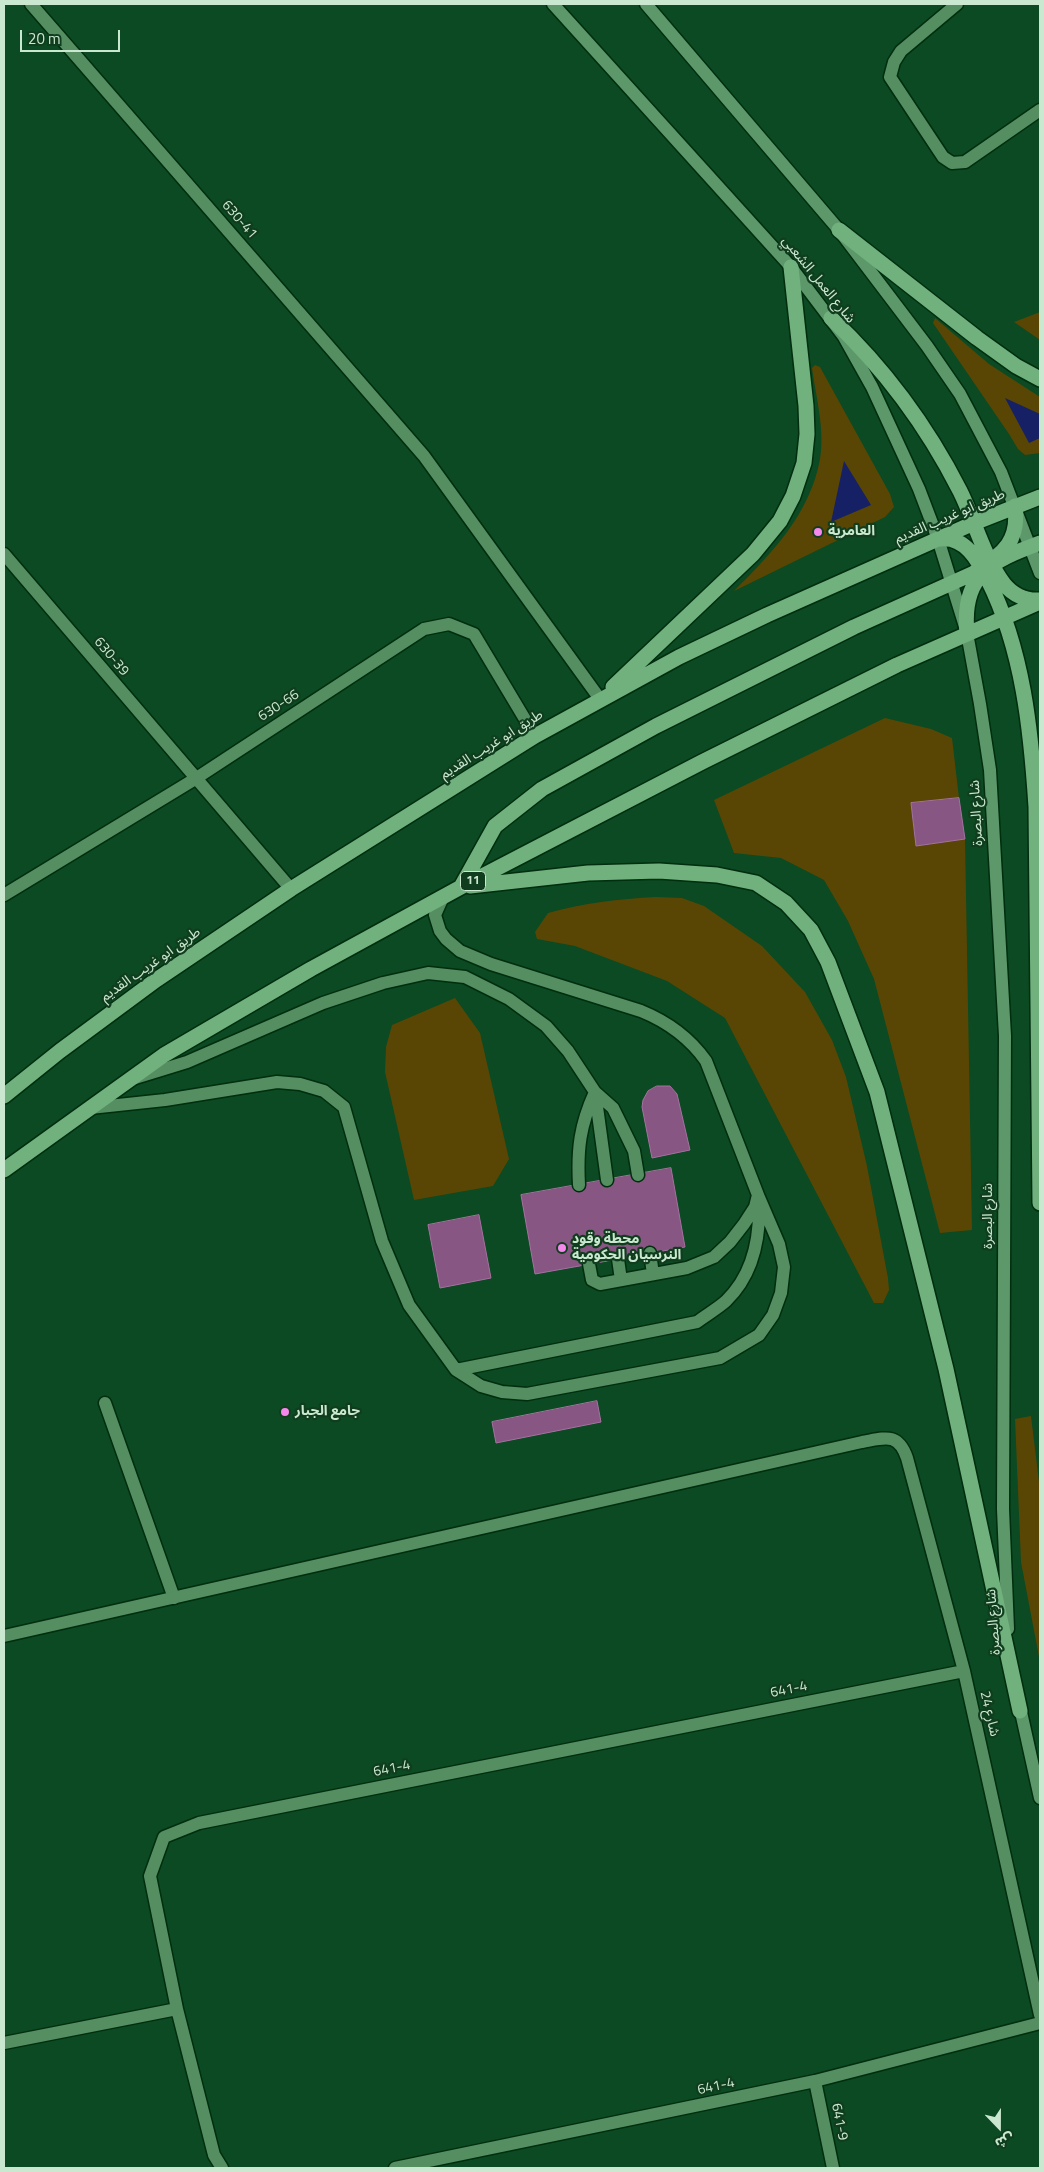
<!DOCTYPE html>
<meta charset="utf-8">
<style>
body{margin:0}
#map{position:relative;width:1044px;height:2172px;overflow:hidden;background:#0b4a22;font-family:"Titillium Web","Noto Sans Arabic",sans-serif}
canvas{display:block}
.frame{position:absolute;inset:0;border:5px solid #cae8cf;pointer-events:none}
.north{position:absolute;left:974px;top:2102px;width:50px;height:50px;-webkit-text-stroke:4px #103d1e;paint-order:stroke;rotate:158deg;font-size:14px;font-weight:700;line-height:20px;text-align:center;color:#cae8cf}
.north::after{content:'';display:block;margin:auto;width:18px;height:22px;background:#cae8cf;clip-path:polygon(50% 0,100% 100%,50% 72%,0 100%)}
.scale{position:absolute;left:20px;top:30px;width:100px;height:22px;box-sizing:border-box;border:2px solid #cae8cf;border-top:0;padding-left:6px;font-size:15px;line-height:18px;white-space:nowrap;color:#cae8cf;-webkit-text-stroke:4px #103d1e;paint-order:stroke}
</style>
<div id="map">
<canvas width="1044" height="2172"></canvas>
<div class="frame"></div>
<div class="north">ش</div>
<div class="scale">20 m</div>
</div>
<script>
const ctx = document.querySelector('canvas').getContext('2d');
ctx.lineJoin = 'round';
function fill(path, color) { ctx.fillStyle = color; ctx.fill(path, 'evenodd'); }
function stroke(path, color, width, dash) { ctx.strokeStyle = color; ctx.lineWidth = width; ctx.lineCap = dash ? 'butt' : 'round'; ctx.setLineDash(dash || []); ctx.stroke(path); }
function write(font, color, halo, rows, align = 'center') {
  ctx.font = font + ' "Titillium Web","Noto Sans Arabic",sans-serif'; ctx.lineWidth = 4.5; ctx.setLineDash([]); ctx.textBaseline = 'middle'; ctx.strokeStyle = halo; ctx.fillStyle = color; for (const [text, x, y, turn = 0] of rows) {
    ctx.save(); ctx.translate(x, y); ctx.rotate((+turn || 0) * Math.PI / 180); ctx.textAlign = isNaN(turn) ? turn : align; if (halo) ctx.strokeText(text, 0, 0); ctx.fillText(text, 0, 0); ctx.restore();
  }
}
const green = new Path2D(`
 M1040 312V340L1014 322Z
 M935 318 989 364 1040 397V453L1025 455 1018 449 1009 434 933 323Z
 M815 365 820 367 890 494 894 507 885 517 734 591C772 553 810 514 820 459 825 430 816 397 812 368Z
 M885 718 931 729 952 738 959 798 911 804 916 846 965 839 972 1230 940 1233 874 979 848 921 824 880 781 858 734 853 714 800Z
 M656 897 682 898 704 906 762 946 805 992 832 1040 846 1077 867 1166 888 1278 889 1290 883 1303H874L725 1018 667 981 575 946 537 939 535 932 548 913C584 903 618 899 656 897Z
 M455 998 480 1033 509 1159 493 1186 414 1200 385 1072 386 1047 392 1025Z
 M1031 1416 1040 1490V1662L1021 1562 1015 1419Z`);
const water = new Path2D(`
 M1005 398 1040 414V438L1029 443Z
 M844 461 871 505 831 522Z`);
const building = new Path2D(`
 M959 798 965 839 916 846 911 803Z
 M657 1086H670L677 1094 690 1150 652 1158 642 1107 643 1100 648 1091Z
 M671 1168 685 1247 535 1274 521 1195Z
 M479 1215 491 1278 440 1288 428 1225Z
 M597 1401 601 1422 496 1443 492 1422Z`);
const lane = new Path2D(`
 M957 4 901 51 894 62 890 77 943 157 952 163 965 162 1040 110
 M443 897 435 915 440 931 446 939 460 951 491 964 641 1011C668 1022 689 1037 706 1061L758 1195 755 1207 744 1224 730 1242 714 1257 687 1268 600 1284 592 1280 589 1264
 M135 1078 187 1062 323 1003 383 983 428 973 465 977 509 999 546 1026 568 1051 595 1092 613 1108 634 1151 638 1175
 M595 1092 607 1180
 M90 1108 165 1100 277 1082 300 1084 324 1091 344 1107 382 1241 409 1305 456 1370 481 1386 502 1392 527 1394 720 1358 759 1335 773 1315 781 1293 784 1267 779 1244 758 1195
 M579 1185C577 1149 580 1125 595 1092
 M650 1253 653 1274
 M618 1259 621 1280
 M456 1370 697 1322C706 1315 717 1309 726 1301 753 1275 760 1240 759 1204
 M105 1403 174 1598`);
const street = new Path2D(`
 M31 4 424 456 600 699
 M4 554 291 889
 M4 895 195 779 424 629 449 624 474 634 535 736
 M4 1636 862 1442C885 1438 898 1432 907 1458L964 1671 1040 2015
 M4 2043 177 2009
 M815 2081 833 2168
 M222 2168 214 2155 177 2009 150 1876 164 1837 199 1823 964 1671
 M395 2168 815 2081 1040 2023`);
const secondary = new Path2D(`
 M553 4 791 267 844 337 872 387 919 489 938 539 967 633 980 704 990 770 1005 1036 1003 1509 1008 1629
 M646 4 839 230 927 346 960 394 1001 472 1040 573
 M1019 1703 1040 1798`);
const highway = new Path2D(`
 M839 230 977 338 1016 366 1040 379
 M831 318C884 368 927 426 960 491 975 521 983 556 1004 584 1013 595 1026 601 1040 600
 M940 539C965 536 978 560 988 580 1023 650 1031 730 1036 807L1040 1203
 M967 633C961 575 991 561 1040 543
 M613 687 753 554 780 521 793 496 804 463 807 434 806 406 791 267
 M470 886 588 873 659 871 717 875 756 883 786 903 811 930 828 962 877 1092 946 1369 1020 1711
 M461 887 495 826 542 789 656 726 854 627 974 573C1001 554 1020 544 1015 506
 M4 1096 60 1051 156 980 291 889 535 736 679 657 767 615 974 523 1040 497
 M4 1170 164 1055 311 969 461 887 702 762 897 665 1040 602`);
const markers = [
 [818,532,5,"#f688ed"],
 [562,1248,5,"#f688ed"],
 [285,1412,5,"#f688ed"]
];
const shields = [
 [473,881,25]
];
const shieldNames = [
 ["11",473,881]
];
const streetNames = [
 ["630-41",239,220,49],
 ["شارع العمل الشعبي",818,280,51],
 ["طريق ابو غريب القديم",950,517,-23],
 ["630-39",111,657,50],
 ["630-66",279,706,-33],
 ["طريق ابو غريب القديم",492,745,-32],
 ["شارع البصرة",977,813,-93],
 ["طريق ابو غريب القديم",151,965,-35],
 ["شارع البصرة",989,1216,-90],
 ["شارع البصرة",994,1622,-94],
 ["641-4",789,1690,-11],
 ["شارع 24",989,1714,77],
 ["641-4",392,1769,-11],
 ["641-4",716,2087,-12],
 ["641-9",839,2122,79]
];
const poiNames = [
 ["العامرية",828,532],
 ["محطة وقود",572,1240],
 ["النرسيان الحكومية",572,1256],
 ["جامع الجبار",295,1412]
];
fill(green, '#594604');
fill(water, '#162064');
fill(building, '#885683');
stroke(building, '#a571a0', 1);
stroke(lane, '#002e0f', 15);
stroke(street, '#002e0f', 15);
stroke(secondary, '#002e0f', 15);
stroke(highway, '#002e0f', 18);
stroke(lane, '#548e61', 12);
stroke(street, '#548e61', 12);
stroke(secondary, '#5c986a', 12);
stroke(highway, '#70b17e', 15);
for (const [x, y, r, color] of markers) { const dot = new Path2D(); dot.arc(x, y, r, 0, 2 * Math.PI); ctx.fillStyle = color; ctx.fill(dot); stroke(dot, '#103d1e', 2); }
for (const [x, y, w] of shields) { const box = new Path2D(); box.roundRect(x - w / 2, y - 9.5, w, 19, 4); ctx.fillStyle = '#103d1e'; ctx.fill(box); stroke(box, '#cae8cf', 1); }
write('bold 12px', '#cae8cf', null, shieldNames);
write('14px', '#cae8cf', '#103d1e', streetNames);
write('bold 14px', '#cae8cf', '#103d1e', poiNames, 'left');
</script>
